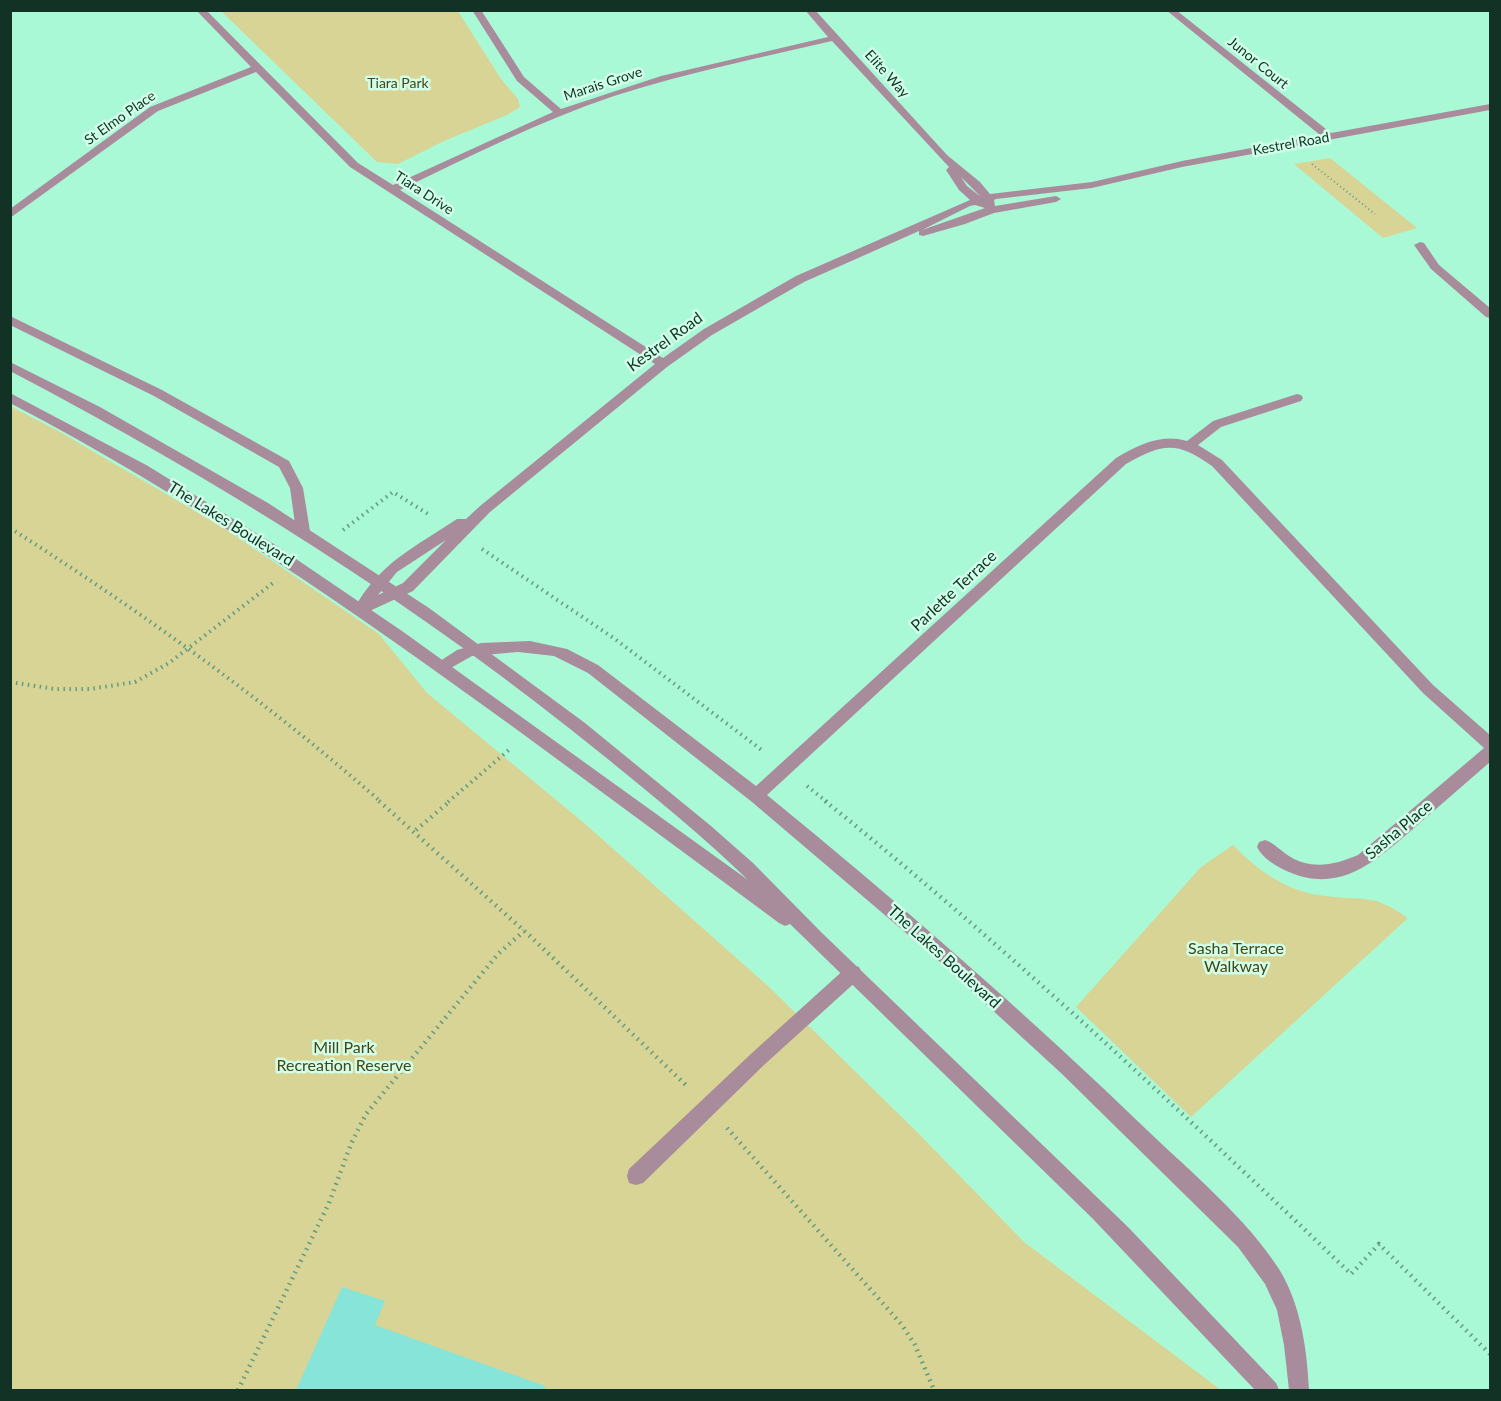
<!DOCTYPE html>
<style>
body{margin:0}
#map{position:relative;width:1501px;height:1401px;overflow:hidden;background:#aaf9d6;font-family:Lato,sans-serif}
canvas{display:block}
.frame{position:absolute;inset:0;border:12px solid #113225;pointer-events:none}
</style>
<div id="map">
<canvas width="1501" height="1401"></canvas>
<div class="frame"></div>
</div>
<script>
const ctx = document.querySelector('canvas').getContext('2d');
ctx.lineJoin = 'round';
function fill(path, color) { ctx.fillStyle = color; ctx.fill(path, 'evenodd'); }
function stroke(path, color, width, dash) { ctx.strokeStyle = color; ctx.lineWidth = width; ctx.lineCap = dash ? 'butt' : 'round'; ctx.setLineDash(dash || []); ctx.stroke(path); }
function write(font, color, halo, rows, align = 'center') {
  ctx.font = font + ' Lato,sans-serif'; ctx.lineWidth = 5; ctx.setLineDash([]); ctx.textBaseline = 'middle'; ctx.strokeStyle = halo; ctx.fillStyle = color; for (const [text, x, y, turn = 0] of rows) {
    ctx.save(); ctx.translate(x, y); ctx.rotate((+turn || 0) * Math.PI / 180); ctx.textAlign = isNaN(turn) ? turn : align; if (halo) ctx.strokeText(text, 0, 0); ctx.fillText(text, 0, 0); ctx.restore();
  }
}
const green = new Path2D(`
 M221 11H458L501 79 518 99 520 107 507 115 444 141 398 164 377 162Z
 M1330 158 1417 228 1383 238 1294 164Z
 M10 406 60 432 224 528 379 634 427 693 584 823 768 986 916 1131 1024 1242 1221 1390H11Z
 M1233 845C1258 871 1288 892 1325 896 1365 901 1372 893 1408 918L1191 1117 1076 1007 1201 867Z`);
const building = new Path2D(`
 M342 1287 385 1301 375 1325 545 1386V1390H296Z`);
const pathFar2 = new Path2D(`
 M1312 164 1375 214`);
const pathFar1 = new Path2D(`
 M10 528C140 611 265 700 381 802
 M343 530 393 492 428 514
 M482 549 615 639 763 751
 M10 682 55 689H90L135 682 169 663 273 583
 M807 786 827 802
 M448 802 510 749`);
const path = new Path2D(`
 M379 801 530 936 689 1088
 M825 801C1009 949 1181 1111 1351 1274L1379 1244 1490 1354
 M416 830 450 801
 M727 1128 902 1325 915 1345 934 1390
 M238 1390 329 1203 351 1144 366 1114 498 954 524 931`);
const service = new Path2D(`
 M853 965 859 967 862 973 859 979 765 1064 643 1183 636 1185 629 1183 627 1176 629 1169 753 1052 847 967Z`);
const minor = new Path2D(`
 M196 10H206L358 163 393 185 553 112 517 81 472 10H481L524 77 561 109 661 76 828 37 805 10H815L947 155 980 182 990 194 1092 182 1182 161 1320 135 1166 10H1176L1331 133 1490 104V110L1182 167 1092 188 996 199 994 200 995 206 1056 196 1061 199 1056 202 994 213 965 224 923 236 919 235V231L804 282 712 335 667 367 490 512 413 591 361 615 356 613 354 609C379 563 415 547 457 519H466L480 506 655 364 350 167 256 72 158 111 10 218V209L150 107 251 67ZM832 41 949 167 946 170 959 190 970 200 796 276 704 329 663 358 400 190C470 156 540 121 614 96 686 73 759 58 832 41ZM961 177 981 197 967 186ZM975 205 985 208 922 230 970 206ZM446 540 403 583 378 595 397 572Z
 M1420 242 1424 243 1439 265 1490 308V318L1486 317 1431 269 1414 245Z
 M10 316 162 390 289 461 303 488 310 531 308 535 303 536 296 531 290 488 279 467 154 396 10 325Z
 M1297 394 1301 395 1303 398 1301 401 1221 427 1198 445 1222 460 1433 685 1490 735V762C1467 782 1444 802 1421 822 1382 855 1344 896 1289 872 1277 867 1262 858 1257 847L1259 842 1265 840C1274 843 1281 851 1289 856 1311 870 1335 865 1358 855L1484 748 1423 693 1212 466C1177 441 1163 443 1126 464L767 795C898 902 1026 1013 1148 1131 1191 1172 1247 1219 1279 1269 1301 1305 1307 1349 1309 1390H1289L1284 1345 1277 1310 1265 1284 1238 1247 1062 1074 940 962 752 802 588 673 554 656 518 652 472 656 442 673 437 671 435 667 437 663 457 650 481 643 530 641 567 649 598 665 756 786 1116 458C1138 445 1161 433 1187 441L1213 421Z`);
const tertiary = new Path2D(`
 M10 362 100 407 268 503 429 608 585 723 711 826 753 863 822 933 1128 1227 1276 1383 1279 1390H1255L1093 1219 790 924 785 926 779 923C692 858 604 794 516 729 352 610 190 497 10 403V393L148 466 277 546 402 631 748 880C703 836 653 796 604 756 420 606 220 481 10 371Z`);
const farStreetnames = [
 ["Junor Court",1258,63,39],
 ["Elite Way",887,74,48],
 ["Marais Grove",603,84,-18],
 ["St Elmo Place",120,118,-35],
 ["Kestrel Road",1291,144,-10],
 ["Tiara Drive",424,193,33]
];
const farParknames = [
 ["Tiara Park",398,83]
];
const streetNames = [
 ["Kestrel Road",665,342,-36],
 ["The Lakes Boulevard",231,524,32],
 ["Parlette Terrace",954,591,-43],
 ["Sasha Place",1399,830,-40],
 ["The Lakes Boulevard",944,957,42]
];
const parkNames = [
 ["Sasha Terrace",1236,949],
 ["Walkway",1236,967],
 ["Mill Park",344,1048],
 ["Recreation Reserve",344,1066]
];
fill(green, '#d8d495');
fill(building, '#86e4d8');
stroke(pathFar2, '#629b82', 2, [1, 3]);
stroke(pathFar1, '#629b82', 4, [1.5, 4.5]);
stroke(path, '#629b82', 4.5, [1.5, 5]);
fill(service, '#a98c9c');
fill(minor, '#a98c9c');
fill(tertiary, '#a98c9c');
write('14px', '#113225', '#d1ffe9', farStreetnames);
write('14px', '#474415', '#d1ffe9', farParknames);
write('16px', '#113225', '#d1ffe9', streetNames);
write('16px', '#474415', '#d1ffe9', parkNames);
</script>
